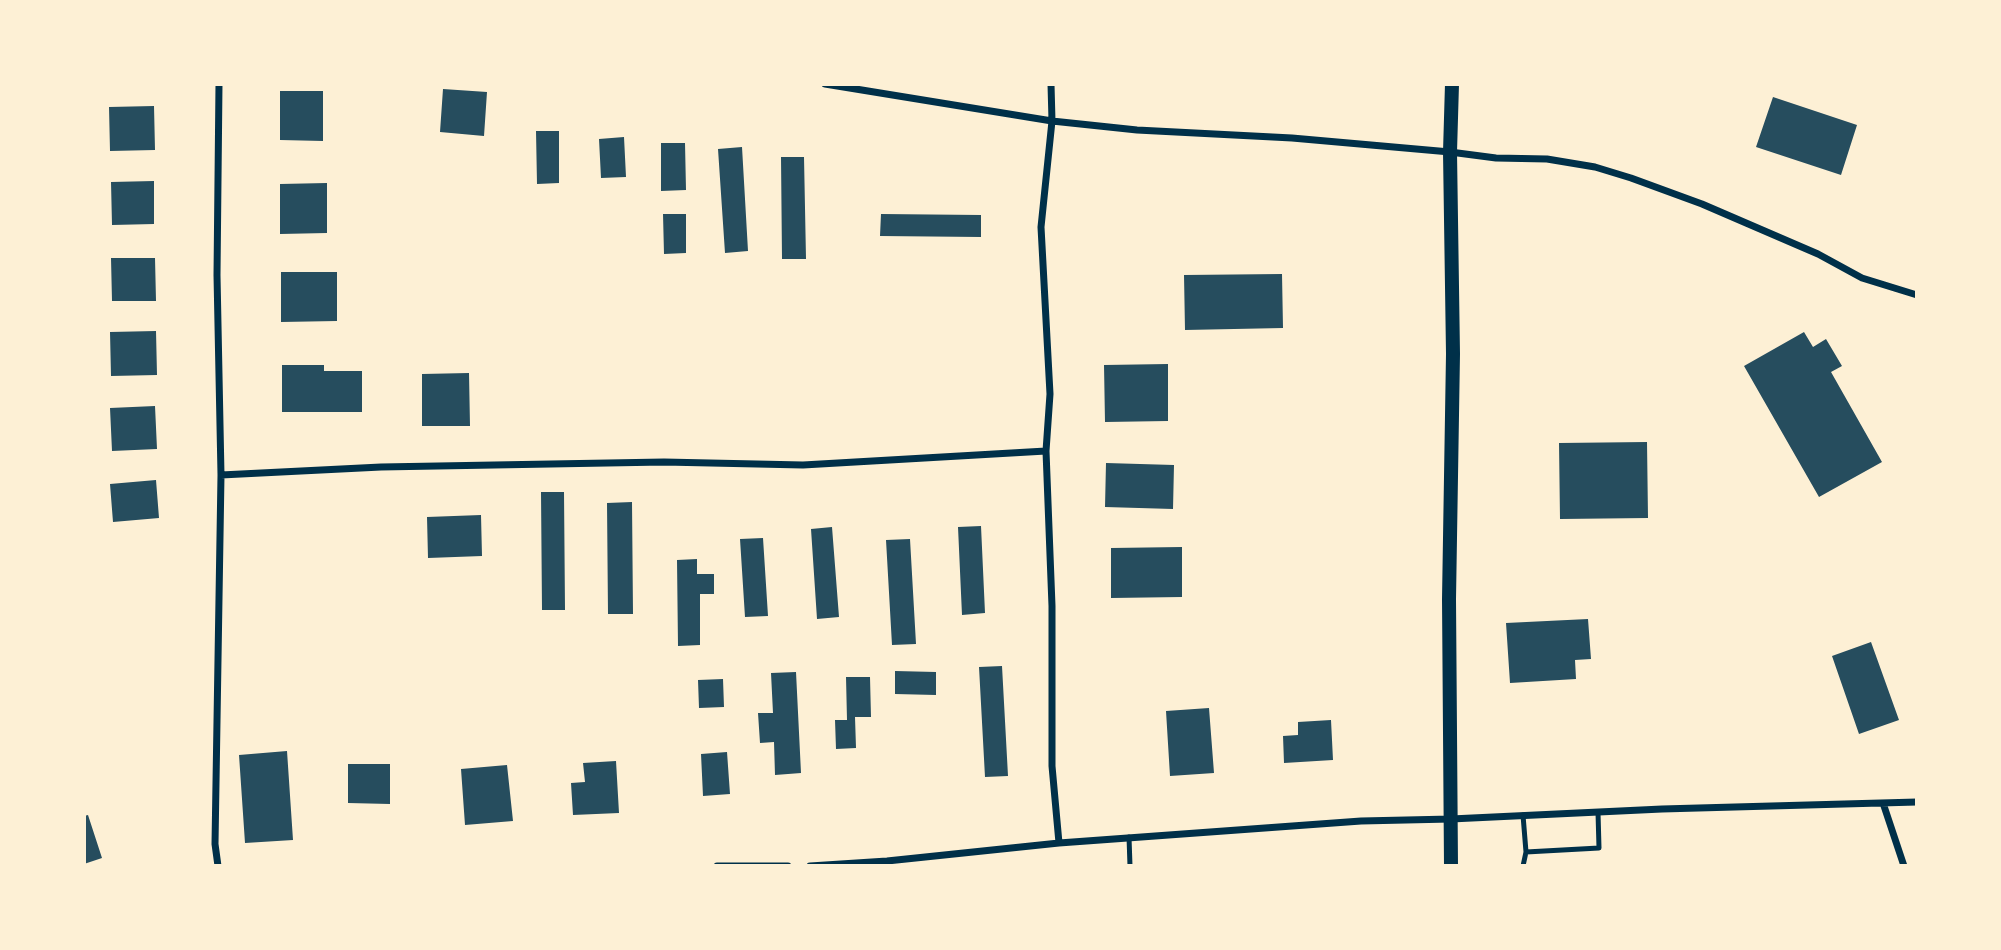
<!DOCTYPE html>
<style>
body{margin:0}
#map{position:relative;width:2001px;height:950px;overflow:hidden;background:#fdf0d5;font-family:"Fira Sans Condensed",sans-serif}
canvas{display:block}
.frame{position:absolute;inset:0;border:86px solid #fdf0d5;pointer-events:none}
</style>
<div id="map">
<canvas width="2001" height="950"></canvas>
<div class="frame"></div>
</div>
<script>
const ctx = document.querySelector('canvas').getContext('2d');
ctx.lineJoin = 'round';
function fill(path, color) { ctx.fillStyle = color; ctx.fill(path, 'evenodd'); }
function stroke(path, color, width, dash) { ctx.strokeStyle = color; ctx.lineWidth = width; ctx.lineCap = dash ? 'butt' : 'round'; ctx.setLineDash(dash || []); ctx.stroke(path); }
const building = new Path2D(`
 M443 89 487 92 484 136 440 132Z
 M280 91H323V141L280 140Z
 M1773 97 1857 125 1841 175 1756 147Z
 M154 106 155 150 110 151 109 107Z
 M536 131H559V183L537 184Z
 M624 137 626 177 601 178 599 139Z
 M661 143H685L686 190 661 191Z
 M742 147 748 251 725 253 718 149Z
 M781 157H804L806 259H782Z
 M154 181V224L112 225 111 182Z
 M327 183V233L280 234V184Z
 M663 214H686V253L664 254Z
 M881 214 981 215V237L880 236Z
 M111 258H155L156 301H112Z
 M281 272H337V321L281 322Z
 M1282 274 1283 328 1185 330 1184 275Z
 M156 331 157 375 111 376 110 332Z
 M1804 332 1813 347 1826 339 1842 366 1831 372 1882 462 1819 497 1744 366Z
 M1168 364V421L1105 422 1104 365Z
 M282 365H324V371H362V412H282Z
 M469 373 470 426H422V374Z
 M155 406 157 449 112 451 110 408Z
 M1647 442 1648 518 1560 519 1559 443Z
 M1106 463 1174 465 1173 509 1105 507Z
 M156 480 159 518 113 522 110 484Z
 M541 492H564L565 610H542Z
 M632 502 633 614H608L607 503Z
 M481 515 482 556 428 558 427 517Z
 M981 526 985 613 962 615 958 527Z
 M832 527 839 617 817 619 811 529Z
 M763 538 768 616 745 617 740 539Z
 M910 539 916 644 892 645 886 540Z
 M1182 547V597L1111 598V548Z
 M697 559V574H714V594H700V645L678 646 677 560Z
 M1588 619 1591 659 1575 660 1576 679 1510 683 1506 623Z
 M1871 642 1899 720 1859 734 1832 656Z
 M1002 666 1008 776 985 777 979 667Z
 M895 671 936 672V695L895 694Z
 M796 672 801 773 775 775 774 742 760 743 758 713H773L771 673Z
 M846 677H870L871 717H855L856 748 836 749 835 720H847Z
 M723 679 724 707 699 708 698 680Z
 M1209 708 1214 773 1170 776 1166 711Z
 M1331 720 1333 760 1284 763 1283 736 1298 735V722Z
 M287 751 293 840 245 843 239 755Z
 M727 752 730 794 703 796 701 754Z
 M616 761 619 813 573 815 571 783 585 782 583 763Z
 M348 764H390V804L348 803Z
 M507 765 513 821 465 825 461 769Z
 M88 815 102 858 84 864V816Z`);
const service = new Path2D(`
 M1523 815 1526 852 1599 848 1598 812
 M1129 837 1130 866
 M1523 866 1526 852`);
const minor = new Path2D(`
 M825 84 1052 121 1137 130 1292 138 1450 152 1496 158 1547 159 1595 167 1631 178 1702 204 1818 254 1862 278 1917 295
 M1051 84 1052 121 1041 227 1050 394 1046 451 1052 606V766L1059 843
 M221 475 381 467 664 462 803 465 1046 451
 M1883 803 1904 866
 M218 866 215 844 221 475 217 275 219 84
 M717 866H788
 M810 866 887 861 1059 843 1361 821 1451 819 1662 809 1917 802`);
const secondary = new Path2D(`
 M1451 866 1449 599 1453 354 1450 152 1452 84`);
fill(building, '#264d5e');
stroke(service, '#003049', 5);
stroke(minor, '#003049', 7);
stroke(secondary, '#003049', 14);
</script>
